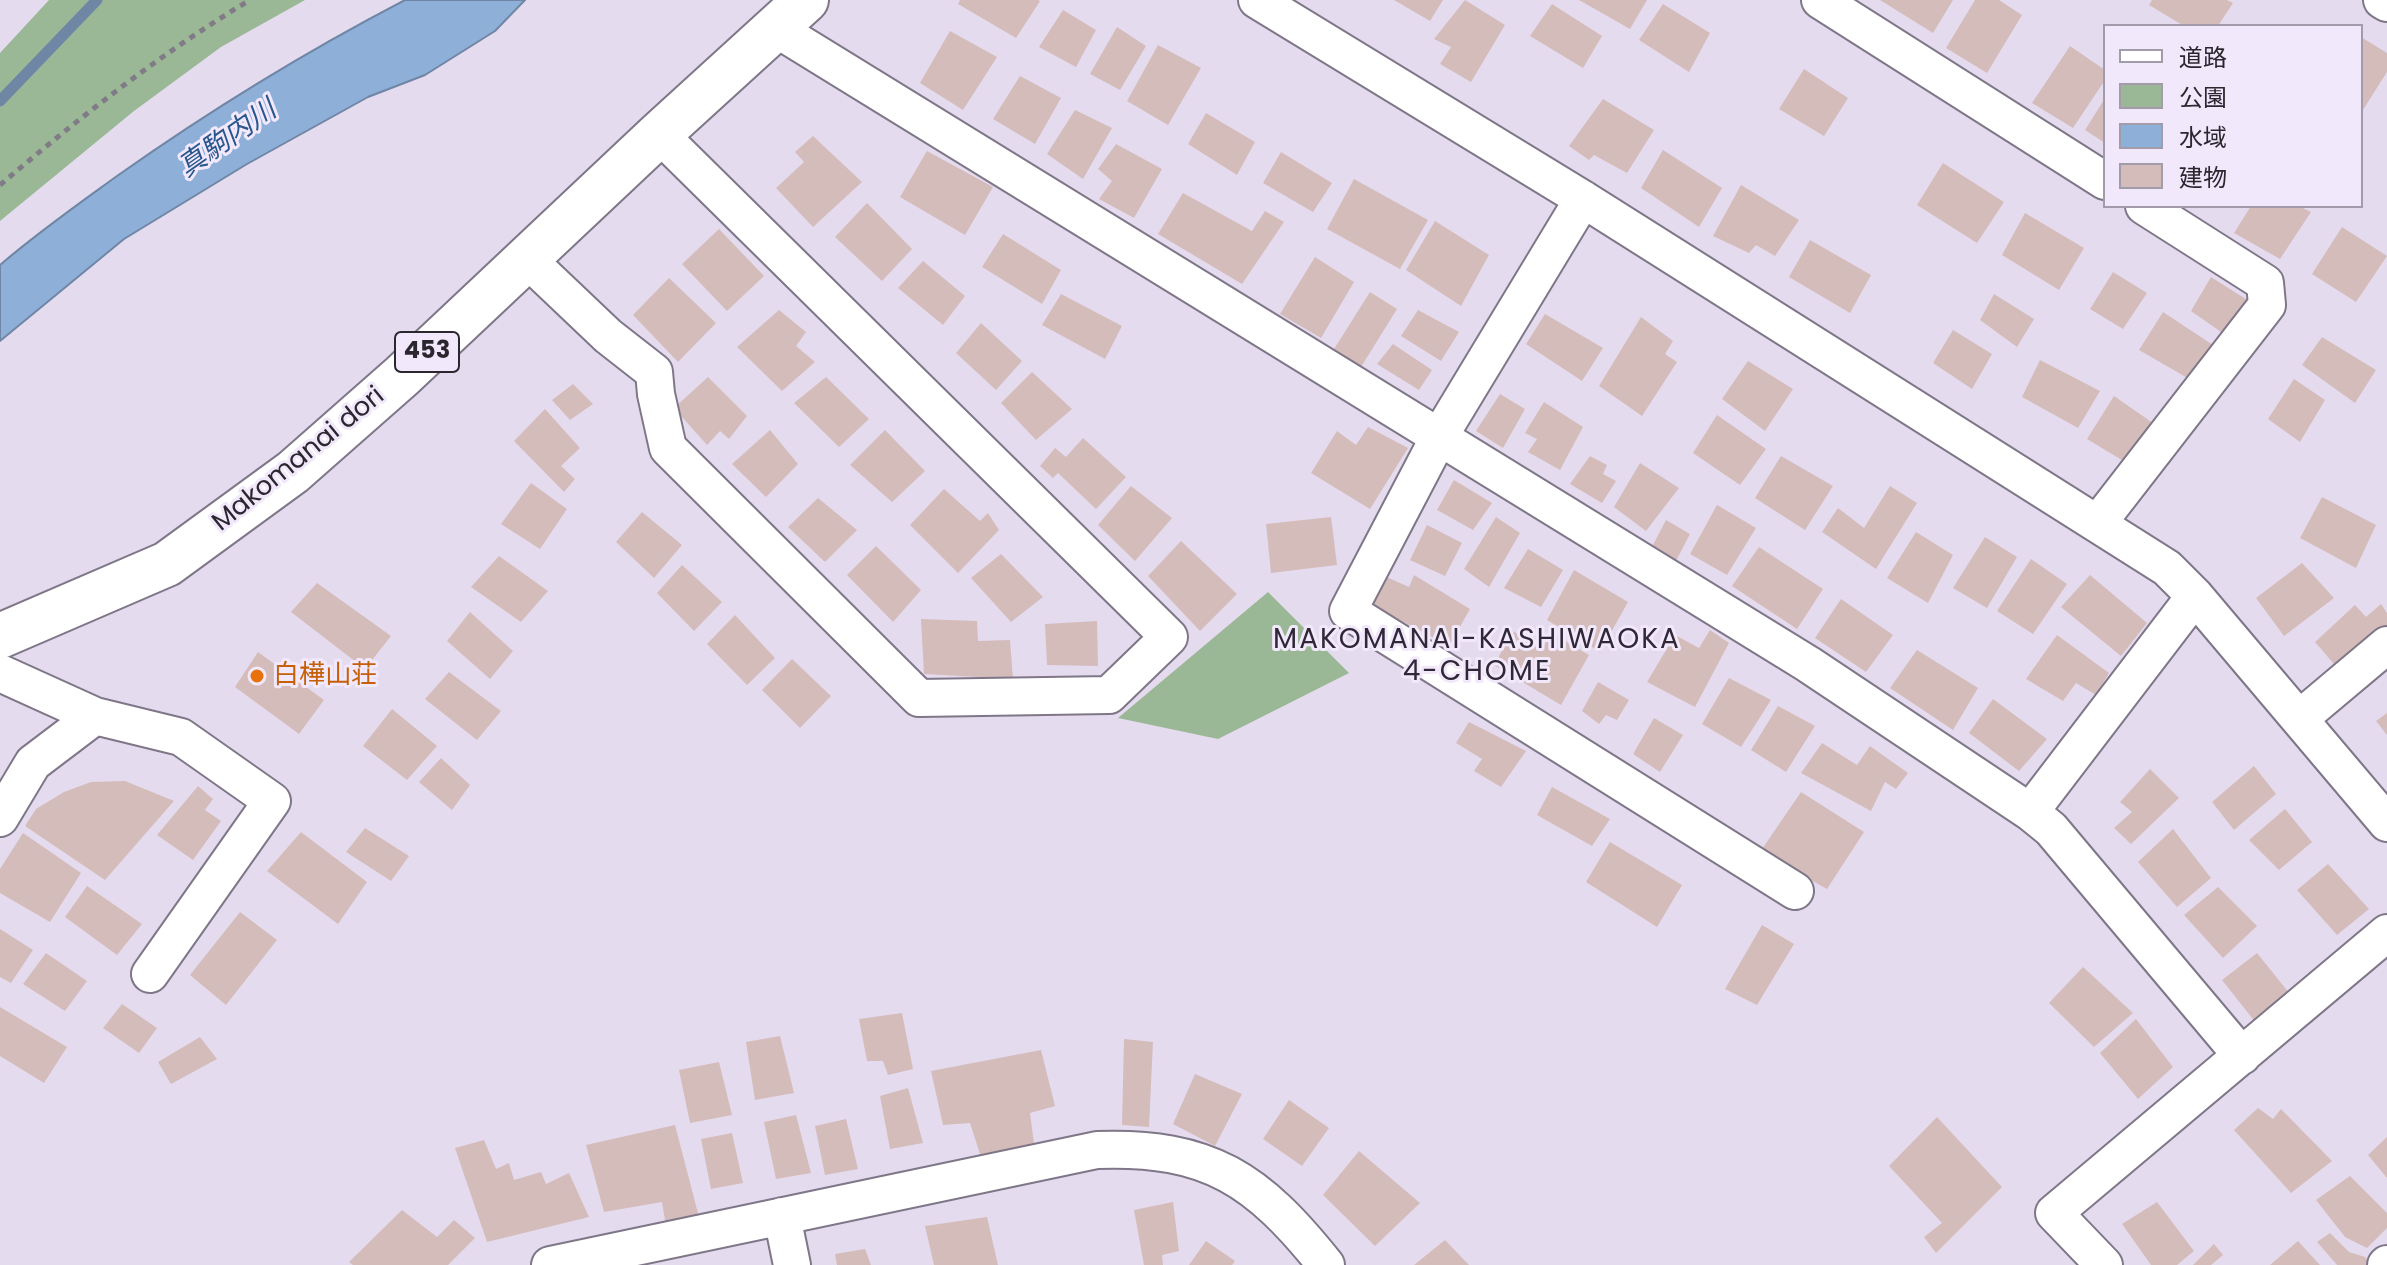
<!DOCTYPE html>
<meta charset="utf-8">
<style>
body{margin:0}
#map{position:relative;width:2387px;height:1265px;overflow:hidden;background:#e5dbef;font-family:Poppins,"Noto Sans JP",sans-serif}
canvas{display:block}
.legend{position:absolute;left:2103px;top:24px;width:260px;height:184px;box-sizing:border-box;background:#f2e8fc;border:2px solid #a29baa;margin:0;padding:10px 14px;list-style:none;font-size:24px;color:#2b272e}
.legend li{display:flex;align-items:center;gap:16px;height:40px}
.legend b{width:40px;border:2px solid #a29baa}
</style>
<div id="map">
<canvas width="2387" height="1265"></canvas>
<ul class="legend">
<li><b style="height:10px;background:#fff"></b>道路</li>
<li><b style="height:22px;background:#9bb896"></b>公園</li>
<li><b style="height:22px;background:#8eafd8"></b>水域</li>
<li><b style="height:22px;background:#d4bcba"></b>建物</li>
</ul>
</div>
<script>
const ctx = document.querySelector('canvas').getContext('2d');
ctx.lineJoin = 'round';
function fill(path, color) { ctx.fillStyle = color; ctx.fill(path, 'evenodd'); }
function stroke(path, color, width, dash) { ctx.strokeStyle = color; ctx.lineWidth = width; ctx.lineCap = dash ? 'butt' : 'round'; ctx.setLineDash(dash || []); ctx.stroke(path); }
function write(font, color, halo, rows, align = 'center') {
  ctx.font = font + ' Poppins,"Noto Sans JP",sans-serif'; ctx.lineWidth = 6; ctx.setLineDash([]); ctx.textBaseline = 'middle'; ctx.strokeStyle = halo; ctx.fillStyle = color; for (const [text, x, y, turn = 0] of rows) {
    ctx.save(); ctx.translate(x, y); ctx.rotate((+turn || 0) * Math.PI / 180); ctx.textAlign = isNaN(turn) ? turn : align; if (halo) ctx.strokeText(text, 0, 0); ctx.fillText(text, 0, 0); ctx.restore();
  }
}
const green = new Path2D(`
 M49 0H305L221 47 134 111 0 221V53Z
 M1268 592 1349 673 1218 739 1118 718Z`);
const water = new Path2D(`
 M405 0H525L495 31 425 75 368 97 247 164 124 239 0 341V265C37 233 77 205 117 176 209 111 305 52 405 0Z`);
const stream = new Path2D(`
 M0 101 97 0`);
const building = new Path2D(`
 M960 0H1038L1040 1 1016 38 958 4Z
 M1394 0H1443L1430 21Z
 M1465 0 1505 25 1471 82 1440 64 1451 47 1434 39Z
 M1579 0H1647L1630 29Z
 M1880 0H1953L1933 33Z
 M1975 0H1999L2022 15 1987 73 1946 48Z
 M2152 0H2227L2233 3 2218 26H2184L2149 5Z
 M1552 4 1602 36 1583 68 1530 36Z
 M1663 4 1710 33 1689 72 1639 40Z
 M1063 10 1096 30 1076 67 1039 47Z
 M1117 27 1146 46 1120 90 1090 74Z
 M950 31 997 57 963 110 920 83Z
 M2361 37 2387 53V72L2361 113Z
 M1158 45 1201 68 1168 125 1127 101Z
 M2070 46 2105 70V80L2073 128 2032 103Z
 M1804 69 1848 98 1824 136 1779 109Z
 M1020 76 1061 98 1035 144 993 119Z
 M2105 98V143L2085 130Z
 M1603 99 1654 130 1627 173 1594 155 1589 160 1569 146Z
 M1075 110 1112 128 1083 179 1047 154Z
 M1206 113 1255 142 1237 175 1188 144Z
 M813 136 862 182 813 227 776 188 804 162 795 152Z
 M1116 144 1162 169 1134 218 1099 199 1112 181 1098 169Z
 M1663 150 1722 188 1699 227 1641 188Z
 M927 151 993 187 965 235 900 197Z
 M1281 152 1332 183 1313 212 1263 183Z
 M1943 163 2004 202 1977 243 1917 205Z
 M1354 179 1428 220 1400 269 1327 229Z
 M1741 185 1799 220 1775 256 1756 245 1749 253 1713 236Z
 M1183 193 1252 231 1265 211 1284 222 1242 284 1158 234Z
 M867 203 912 249 882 281 835 237Z
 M2251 206H2299L2311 212 2280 259 2234 233Z
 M2025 213 2084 248 2059 290 2002 255Z
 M1435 221 1489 255 1461 306 1406 270Z
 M2342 227 2387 256 2356 302 2312 274Z
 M719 229 764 276 727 311 682 264Z
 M1003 234 1061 270 1042 304 982 267Z
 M1810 240 1871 275 1850 313 1789 277Z
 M1315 257 1354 282 1321 338 1280 314Z
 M923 261 965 296 943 325 898 288Z
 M2113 272 2147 293 2123 329 2090 309Z
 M2211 277 2257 306 2234 341 2191 311Z
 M669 278 716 323 678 362 633 315Z
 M1370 292 1397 309 1361 367 1334 349Z
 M1061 294 1122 326 1105 359 1042 325Z
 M1994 294 2034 319 2017 347 1980 320Z
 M779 310 806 332 796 346 815 362 782 391 737 347Z
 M1418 310 1459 332 1441 361 1401 336Z
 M2163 312 2213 345 2191 380 2139 350Z
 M1545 314 1603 348 1582 381 1526 344Z
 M1641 317 1673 341 1665 354 1677 362 1642 416 1599 386Z
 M981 323 1022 361 996 390 956 353Z
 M1953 330 1992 354 1972 389 1933 363Z
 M2322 337 2376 370 2355 403 2302 365Z
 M1393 344 1432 370 1419 390 1377 364Z
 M2040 360 2100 391 2078 428 2022 397Z
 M1748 361 1793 389 1765 431 1722 399Z
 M1032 372 1072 409 1036 440 1001 403Z
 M708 377 747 416 729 439 720 431 707 445 674 408Z
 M826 377 869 419 839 447 794 403Z
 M2294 379 2325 400 2300 442 2268 419Z
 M573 384 593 404 570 420 552 400Z
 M1500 394 1525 409 1503 448 1476 431Z
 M2114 396 2163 430 2135 468 2087 439Z
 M1544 402 1583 427 1560 470 1528 452 1537 439 1525 433Z
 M545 409 580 448 561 466 575 479 564 492 514 441Z
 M1717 415 1766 449 1740 485 1693 453Z
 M1368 427 1408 448 1370 509 1311 473 1337 431 1356 445Z
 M770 430 798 464 766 497 732 464Z
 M885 430 925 471 892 502 850 465Z
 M1083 438 1126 477 1096 509 1058 473 1053 478 1040 466 1055 448 1066 457Z
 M1590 456 1607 465 1603 474 1616 481 1602 503 1570 484Z
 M1781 456 1833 486 1805 530 1755 498Z
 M1640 463 1679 488 1646 531 1614 507Z
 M1454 480 1492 503 1473 530 1437 510Z
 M531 483 567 509 540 549 501 524Z
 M1131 486 1172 518 1135 561 1098 525Z
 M1890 486 1917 503 1876 569 1822 532 1838 508 1864 528Z
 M944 489 980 521 988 513 999 530 958 573 910 525Z
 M2322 497 2376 525 2356 568 2300 538Z
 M818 498 857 530 825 562 788 527Z
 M1717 505 1756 528 1727 575 1690 554Z
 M642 512 682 545 654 578 616 542Z
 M1331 517 1337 565 1271 573 1266 524Z
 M1496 517 1520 533 1489 587 1464 569Z
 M1666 520 1690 534 1676 561 1653 545Z
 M1427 525 1462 543 1445 576 1410 560Z
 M1916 532 1953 555 1928 603 1887 578Z
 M1985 537 2017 557 1987 608 1953 588Z
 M1181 541 1237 594 1200 631 1148 576Z
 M876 546 921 590 893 622 847 575Z
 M1759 547 1823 589 1797 629 1732 586Z
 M1528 549 1563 570 1541 607 1504 588Z
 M1001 554 1043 597 1011 622 971 578Z
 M499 556 548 591 521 622 471 587Z
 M2031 559 2067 584 2033 634 1997 611Z
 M2302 563 2334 598 2284 636 2256 598Z
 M682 565 722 602 694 631 657 593Z
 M1574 570 1628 602 1600 652 1547 620Z
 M1382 575 1409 587 1414 575 1470 609 1449 646 1368 603Z
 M2090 575 2147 623 2121 656 2061 607Z
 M317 583 391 636 365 669 291 612Z
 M1841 599 1893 635 1866 672 1815 638Z
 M2381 604 2387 613V639L2340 671 2315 642 2355 605 2366 617Z
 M470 612 513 651 490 679 447 641Z
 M735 615 775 658 747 685 707 644Z
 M921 619 977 621 978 641 1010 640 1013 679 924 674Z
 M1097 621 1098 666 1047 665 1045 624Z
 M1710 630 1729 643 1695 707 1647 682 1675 635 1699 648Z
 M1513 631 1542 651 1550 632 1589 655 1561 705 1494 665Z
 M2057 635 2109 673 2096 695 2076 683 2063 701 2026 679Z
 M1917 650 1978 688 1953 730 1890 688Z
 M258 652 324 700 299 734 235 687Z
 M792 659 831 696 800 728 762 690Z
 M449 672 501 711 477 740 425 699Z
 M1729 678 1771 700 1741 747 1702 724Z
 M1598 682 1629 700 1617 720 1606 715 1599 724 1582 711Z
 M1993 699 2047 739 2019 771 1969 733Z
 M1778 706 1815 726 1786 772 1751 750Z
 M392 709 437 746 407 780 363 746Z
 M2387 713V735L2376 721Z
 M1654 718 1683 735 1660 772 1633 754Z
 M1469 722 1526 751 1501 787 1474 771 1482 759 1456 743Z
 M1822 743 1857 765 1870 746 1908 773 1896 789 1885 782 1871 811 1801 773Z
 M441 758 470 785 452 810 419 782Z
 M2254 766 2276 794 2234 830 2212 802Z
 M2150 769 2179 798 2131 844 2114 828 2132 812 2120 802Z
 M125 781 174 801 105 880 25 826 36 809 64 792 91 782Z
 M198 786 213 799 205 810 221 821 193 860 157 835Z
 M1552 787 1610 819 1592 846 1537 815Z
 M1801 792 1864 832 1827 889 1760 852Z
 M2285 809 2312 842 2279 870 2249 840Z
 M365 828 409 856 391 881 346 852Z
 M2173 829 2211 878 2177 907 2138 862Z
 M301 832 367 882 338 924 267 871Z
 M23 833 81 873 50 922 0 893V869Z
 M1610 842 1682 885 1657 927 1586 882Z
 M2328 864 2369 909 2337 935 2297 890Z
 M87 886 142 924 117 955 65 917Z
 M2218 887 2257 926 2223 958 2184 915Z
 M240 912 277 940 226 1005 190 975Z
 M1762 925 1794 944 1757 1005 1725 989Z
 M0 929 33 950 11 983 0 977Z
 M46 953 87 981 65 1011 23 984Z
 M2257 953 2290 994 2256 1023 2222 980Z
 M2083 967 2133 1013 2094 1047 2049 1003Z
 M122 1004 157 1028 139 1053 103 1028Z
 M0 1007 67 1047 44 1083 0 1056Z
 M902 1013 913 1069 888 1075 883 1061H867L859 1019Z
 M2136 1019 2173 1067 2138 1099 2100 1053Z
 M780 1036 794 1093 755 1100 746 1042Z
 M200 1037 217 1059 171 1084 158 1062Z
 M1124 1039 1153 1042 1149 1127 1122 1125Z
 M1041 1050 1055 1106 1030 1113 1035 1151 980 1154 970 1123 943 1125 931 1071Z
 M719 1062 732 1115 690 1123 679 1070Z
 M1195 1074 1242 1094 1215 1146 1173 1124Z
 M908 1088 923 1143 890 1149 880 1096Z
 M1289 1100 1329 1128 1302 1166 1263 1139Z
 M2258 1108 2273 1119 2281 1109 2332 1161 2291 1193 2234 1130Z
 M796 1115 811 1173 776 1179 764 1122Z
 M1937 1117 2002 1187 1936 1253 1924 1237 1942 1223 1889 1166Z
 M846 1119 858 1169 825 1175 815 1126Z
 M675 1125 700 1221 666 1226 662 1202 604 1212 586 1145Z
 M732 1133 743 1183 711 1189 701 1139Z
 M2387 1137V1178L2368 1155Z
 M484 1140 496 1169 509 1163 514 1180 541 1172 546 1184 569 1173 589 1217 487 1242 455 1148Z
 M1359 1151 1420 1203 1375 1246 1323 1195Z
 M2350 1176 2387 1213V1228L2367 1248 2345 1237 2316 1200Z
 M1173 1202 1179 1251 1162 1255 1163 1265H1144L1134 1210Z
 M2157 1202 2194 1251 2177 1265H2151L2122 1224Z
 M402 1210 437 1237 454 1220 475 1238 448 1265H353L349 1262Z
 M987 1217 998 1265H934L925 1226Z
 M2330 1233 2349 1252 2365 1257 2371 1265H2337L2317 1242Z
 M1445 1240 1469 1265H1414Z
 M1206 1241 1235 1261 1232 1265H1189Z
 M2298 1241 2320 1265H2270Z
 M2214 1244 2223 1255 2211 1265H2193Z
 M865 1249 871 1265H837L835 1254Z`);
const path = new Path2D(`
 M0 185C79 118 161 53 250 0`);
const minor = new Path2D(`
 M1257 0 1583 199 2167 568 2195 596 2387 823
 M1820 0 2105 181
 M2382 0 2387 3
 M775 28 1808 664 2030 812 2051 829 2242 1056
 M1583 199 1439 437 1348 611 1795 891
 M528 260 608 336 654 372 656 394 668 448 919 698 1109 695 1169 637 659 134
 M2098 523 2267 305 2265 283 2144 206
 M0 673 95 716 181 737 272 801 150 974
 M2299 719 2387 645
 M2030 812 2195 596
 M0 818 33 763 95 716
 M782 1216 792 1265
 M550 1265 1097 1150C1210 1146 1258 1180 1326 1265
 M2104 1265 2054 1213 2387 933
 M2386 1265 2387 1264`);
const trunk = new Path2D(`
 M0 636 167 564 293 472 402 376 659 134 806 0`);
const markers = [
 [257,676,8,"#e8710a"]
];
const shields = [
 [427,352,64]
];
const shieldNames = [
 ["453",427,352]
];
const streetNames = [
 ["Makomanai dori",299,460,-39]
];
const foodNames = [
 ["白樺山荘",273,676]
];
const waterNames = [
 ["真駒内川",228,140,-35]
];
const neighbourhoodNames = [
 ["MAKOMANAI-KASHIWAOKA",1477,641],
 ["4-CHOME",1477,673]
];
fill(green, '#9bb896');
fill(water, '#8eafd8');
stroke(water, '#7086a5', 2);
stroke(stream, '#7086a5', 11);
fill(building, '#d4bcba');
stroke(minor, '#7f7688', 40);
stroke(trunk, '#7f7688', 48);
stroke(path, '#817a87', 5, [6, 6]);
stroke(minor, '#fff', 36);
stroke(trunk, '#fff', 44);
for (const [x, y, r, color] of markers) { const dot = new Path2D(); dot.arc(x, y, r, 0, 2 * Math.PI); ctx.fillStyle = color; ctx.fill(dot); stroke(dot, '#f2e8fc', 3); }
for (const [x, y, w] of shields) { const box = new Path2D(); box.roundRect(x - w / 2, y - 20, w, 40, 6); ctx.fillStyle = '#f2e8fc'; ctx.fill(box); stroke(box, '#2b272e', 2); }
write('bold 24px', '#2b272e', null, shieldNames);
write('26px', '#2b272e', '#f2e8fc', streetNames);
write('26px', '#c56008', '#f2e8fc', foodNames, 'left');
write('italic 28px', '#2a578b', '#f2e8fc', waterNames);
ctx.letterSpacing = '2px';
write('28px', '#302837', '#f2e8fc', neighbourhoodNames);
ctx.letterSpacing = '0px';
</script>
